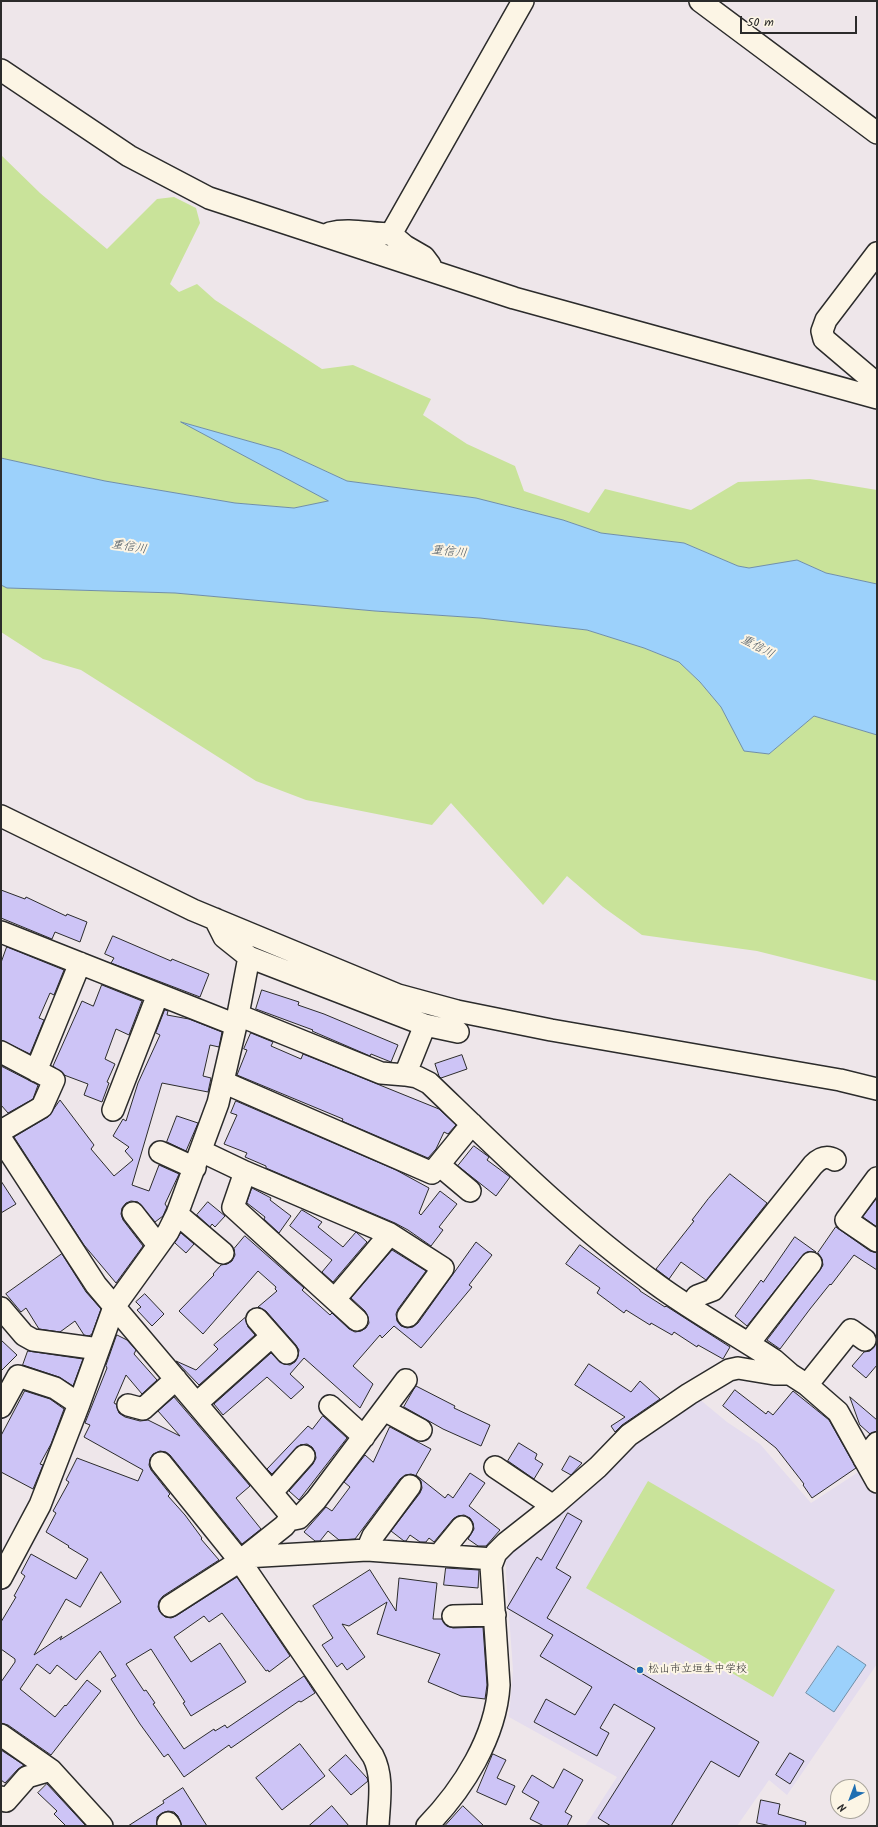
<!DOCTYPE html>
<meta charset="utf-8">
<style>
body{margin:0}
#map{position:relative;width:878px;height:1827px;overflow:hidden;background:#eee6ea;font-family:Kalam,sans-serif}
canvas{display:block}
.frame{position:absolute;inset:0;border:2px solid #2b2b2b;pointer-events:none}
.north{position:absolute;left:830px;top:1779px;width:40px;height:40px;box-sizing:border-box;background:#fcf5e5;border:1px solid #a8a49b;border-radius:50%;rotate:222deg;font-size:11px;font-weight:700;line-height:16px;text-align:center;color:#2b2b2b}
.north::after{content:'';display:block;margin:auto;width:14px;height:18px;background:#1f6fb2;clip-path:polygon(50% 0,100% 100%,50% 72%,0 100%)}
.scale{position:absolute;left:740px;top:16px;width:117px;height:18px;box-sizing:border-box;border:2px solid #2b2b2b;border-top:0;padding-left:5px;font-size:12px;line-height:14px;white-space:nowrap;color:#2b2b2b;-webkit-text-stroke:3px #fcf5e5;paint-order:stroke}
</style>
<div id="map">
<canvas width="878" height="1827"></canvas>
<div class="frame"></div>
<div class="north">N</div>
<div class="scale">50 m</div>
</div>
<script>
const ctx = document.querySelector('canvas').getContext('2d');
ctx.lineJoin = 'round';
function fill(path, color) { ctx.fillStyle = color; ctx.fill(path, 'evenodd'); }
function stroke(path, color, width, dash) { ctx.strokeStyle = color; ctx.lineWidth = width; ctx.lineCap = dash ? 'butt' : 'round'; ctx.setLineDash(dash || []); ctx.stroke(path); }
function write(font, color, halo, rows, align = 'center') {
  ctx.font = font + ' Kalam,"Klee One",sans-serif'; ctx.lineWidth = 4; ctx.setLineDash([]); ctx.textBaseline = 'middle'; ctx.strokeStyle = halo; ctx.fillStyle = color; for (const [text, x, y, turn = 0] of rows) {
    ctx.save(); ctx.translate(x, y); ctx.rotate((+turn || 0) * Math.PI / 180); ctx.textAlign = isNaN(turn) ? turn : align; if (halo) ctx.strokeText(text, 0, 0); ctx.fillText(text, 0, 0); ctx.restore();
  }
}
const built = new Path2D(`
 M698 1398 727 1422 760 1444 811 1503 863 1469 877 1493V1664L787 1795 769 1780 737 1826H585L617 1777 509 1717 513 1670 506 1574V1559L518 1541 618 1451Z`);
const green = new Path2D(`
 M1 155 40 193 107 249 157 199 174 197 196 208 200 223 170 284 179 292 197 284 215 300 322 369 353 365 431 399 423 415 467 444 515 466 524 491 589 513 605 489 691 510 738 482 810 479 877 490V584L826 573 797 560 749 568 738 566 684 543 601 533 563 520 476 498 347 481 280 450 184 423 329 501 294 508 235 503 105 481 1 458Z
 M1 585 7 588 175 593 375 611 480 618 587 630 644 648 679 662 700 682 721 707 745 751 769 754 814 716 877 735V981L757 951 642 935 603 907 567 876 543 905 451 803 432 825 306 800 256 781 81 670 43 659 1 632Z
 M648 1481 835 1590 773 1697 586 1588Z`);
const water = new Path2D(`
 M181 422 280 450 347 481 476 498 563 520 601 533 684 543 738 566 749 568 797 560 826 573 877 584V735L814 716 769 754 744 751 721 707 700 682 679 662 644 648 587 630 480 618 375 611 175 593 7 588 1 585V458L105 481 235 503 294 508 328 501Z
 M838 1646 866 1665 834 1712 806 1693Z`);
const building = new Path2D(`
 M1 890 25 899 26 897 66 916 67 914 87 922 80 942 55 932 52 939 1 918Z
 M113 936 171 961 172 959 209 974 200 997 111 963 114 958 105 954Z
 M7 947 64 970 54 995 50 993 39 1018 44 1020 30 1054 1 1040V963Z
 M102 985 142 1001 129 1035 116 1029 105 1059 115 1064 107 1082 109 1083 102 1102 84 1095 88 1084 64 1075 53 1066 82 1001 93 1006Z
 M262 990 299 1002 298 1005 324 1014 398 1045 391 1062 371 1054 370 1056 312 1031 313 1030 256 1009Z
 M165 1010 168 1011 167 1015 189 1019 222 1032 219 1047 210 1045 203 1076 211 1078 208 1092 162 1083 132 1185 149 1191 159 1165 179 1174 165 1204 167 1207 166 1209 163 1216 155 1222 138 1202 131 1201 126 1203 122 1208 121 1214 123 1220 143 1246 116 1283 84 1245 14 1137 48 1117 60 1100 94 1145 91 1149 114 1176 133 1160 125 1151 129 1147 113 1136 123 1119 126 1121 138 1083 160 1035 156 1033Z
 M251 1033 273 1042 271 1046 301 1059 303 1054 439 1109 456 1125 448 1134 444 1132 436 1149 428 1158 342 1121 343 1119 237 1075 247 1050 244 1049Z
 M462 1055 467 1069 441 1078 439 1076 435 1064Z
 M1 1066 38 1085 33 1099 8 1113 1 1105Z
 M236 1101 396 1170 429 1188 419 1213 421 1215 440 1191 457 1204 439 1227 443 1230 431 1246 408 1230 395 1223 266 1168V1166L245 1157 247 1153 224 1144 237 1115 231 1113Z
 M177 1116 198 1123 186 1151 167 1142Z
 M474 1146 489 1157 487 1160 510 1177 496 1196 458 1166Z
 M730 1174 767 1203 706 1280 681 1262 669 1279 656 1269 694 1221 692 1220 708 1199Z
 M1 1181 16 1204 1 1213Z
 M252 1188 271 1198 270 1200 291 1216 279 1233 264 1219 265 1217 247 1203Z
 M877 1198V1227L863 1217Z
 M208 1202 225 1216 215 1227 212 1224 210 1227 197 1215Z
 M302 1210 322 1222 318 1227 343 1247 356 1232 367 1242 333 1282 322 1272 332 1260 290 1226Z
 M836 1227 870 1251 877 1253V1270L854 1255 831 1285 830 1284 810 1309 780 1349 767 1340 820 1270 823 1265 822 1259 818 1253Z
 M181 1233 194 1244 186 1253 175 1243Z
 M245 1236 304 1288 302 1290 330 1315 332 1313 349 1329 355 1332 361 1331 366 1328 369 1323 368 1317 365 1311 351 1298 392 1250 426 1271 398 1309 396 1314 397 1321 401 1326 407 1328 413 1327 418 1323 476 1242 492 1255 469 1285 472 1287 421 1348 394 1326 382 1338 380 1335 353 1366 373 1384 360 1408 304 1358 290 1374 304 1387 291 1399 267 1377 223 1415 214 1404 271 1353 284 1364 290 1365 295 1362 298 1356 299 1350 296 1345 266 1311 258 1307 277 1291 275 1289 276 1287 258 1271 203 1334 179 1311 214 1275 213 1274 221 1265 227 1264 232 1261 235 1255 234 1249Z
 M795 1237 816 1252H807L802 1256 747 1326 735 1316 761 1280 763 1282Z
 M580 1245 640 1290V1291L665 1307 666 1306 730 1347 723 1359 698 1345 697 1347 674 1332 672 1335 651 1323 650 1325 626 1310 624 1313 597 1293 600 1288 566 1264Z
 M62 1254 86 1292 101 1309 92 1334 89 1336 84 1335 75 1321 60 1332 39 1329 26 1308 21 1312 6 1294Z
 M145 1294 164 1314 152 1326 137 1310 141 1307 136 1302Z
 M245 1318 248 1327 255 1335 199 1385 176 1361 196 1370 218 1349 214 1345Z
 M117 1335 127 1340 136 1350 134 1354 157 1380 142 1394 126 1375 114 1403 116 1404 119 1413 125 1417 140 1421 148 1420 180 1436 158 1411 174 1397 250 1486 236 1498 261 1529 242 1544 170 1455 166 1452 160 1451 153 1454 150 1459 149 1465 151 1470 170 1494 168 1496 185 1515 202 1538 201 1539 219 1560 163 1596 159 1601 158 1607 160 1612 165 1617 171 1618 176 1616 237 1577 290 1656 269 1672 268 1670 266 1671 222 1613 209 1622 204 1616 174 1637 191 1662 220 1643 246 1682 191 1716 183 1703 185 1702 151 1649 126 1664 144 1691 146 1690 155 1703 153 1704 184 1749 214 1729 215 1731 225 1725 227 1728 304 1676 315 1693 301 1702 299 1701 231 1748 229 1745 184 1777 168 1754 164 1757 140 1724 111 1679 116 1676 100 1651 76 1680 57 1665 50 1674 37 1664 20 1689 55 1717 65 1705 66 1706 87 1680 101 1691 51 1755 8 1725 1 1723V1682L15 1662V1659L1 1649V1622L16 1597 14 1596 25 1576 21 1573 31 1554 76 1579 88 1559 68 1547 69 1546 46 1532 56 1513 53 1511 69 1482 66 1480 77 1458 138 1481 143 1470 84 1437 90 1425 85 1423 107 1368 106 1366ZM101 1572 121 1602 60 1640 62 1636 34 1655 66 1599 80 1607Z
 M877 1337V1365L866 1378 852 1366 864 1352 870 1351 874 1347Z
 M1 1340 17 1355 1 1371Z
 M28 1351 83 1359 73 1386 59 1377 23 1365Z
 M589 1364 631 1392 640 1381 660 1399 622 1425 615 1432 611 1426 625 1417 575 1385Z
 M416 1386 455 1406 454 1408 490 1425 481 1446 443 1429 404 1407Z
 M735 1390 766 1414 768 1411 773 1415 793 1391 829 1420 856 1468 812 1498 803 1485 804 1484 776 1448 723 1406Z
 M25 1391 50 1399 64 1409 51 1444 40 1464 43 1465 33 1489 1 1472V1436Z
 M850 1397 877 1420V1431L870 1434 860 1425Z
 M323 1416 347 1438 299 1500 289 1491 313 1464 316 1458 315 1452 312 1447 307 1444 300 1445 272 1474 267 1469 308 1426 312 1429Z
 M390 1427 431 1449 416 1475 445 1498 448 1494 453 1498 470 1473 485 1483 469 1506 500 1530 486 1546H478L468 1539 474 1529 473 1523 470 1518 464 1515 458 1516 453 1519 434 1542 429 1538 426 1542H420L410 1535 406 1541H404L391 1531 420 1493 422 1488 421 1481 417 1476 411 1474 405 1475 400 1479 355 1539 339 1540 328 1531 320 1541H315L304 1532 326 1507 332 1511 350 1487 344 1482 365 1455 373 1462Z
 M519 1443 537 1454 535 1459 543 1464 534 1479 508 1461Z
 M570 1456 582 1463 571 1475 562 1470Z
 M568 1513 582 1521 556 1568 571 1577 547 1618 759 1742 739 1777 711 1761 671 1826H611L598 1818 655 1728 614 1704 600 1728 609 1733 597 1756 534 1722 546 1699 575 1715 592 1687 540 1656 553 1635 507 1608 537 1557 541 1560Z
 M446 1568 479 1570 478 1588 444 1585Z
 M370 1570 396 1611 399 1578 437 1583 433 1619H442L447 1626 453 1628 483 1627 487 1685 485 1699 461 1696 428 1682 440 1654 377 1634 387 1602 349 1626 342 1624 365 1657 347 1670 342 1663 337 1667 322 1645 333 1638 313 1606Z
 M300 1744 325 1776 282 1810 256 1778Z
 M1 1750 24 1765 18 1769 5 1783 1 1780Z
 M790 1753 804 1761 790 1784 776 1775Z
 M493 1754 506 1760 497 1778 515 1786 506 1805 477 1792Z
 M346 1755 367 1778 368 1781 351 1795 329 1770Z
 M564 1769 583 1780 565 1812 572 1816 567 1826H544L530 1819 539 1802 522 1792 532 1775 553 1788Z
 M47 1784 86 1826H66L54 1814 57 1811 38 1793Z
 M183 1788 207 1826H182L178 1816 174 1812 168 1811 162 1813 157 1817V1826H128L164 1803 163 1801Z
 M761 1800 780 1804 778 1814 806 1822 805 1826H771L757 1823Z
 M332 1806 349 1826H309Z
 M463 1806 484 1826H445Z`);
const minor = new Path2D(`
 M700 1 877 133
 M1 70 129 156 209 198 514 298 877 398
 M330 233C349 228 371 234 391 234L405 246 424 257 430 265
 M391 234 523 1
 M877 253 826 320 822 331 824 339 877 384
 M1 816 193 910 398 995 457 1011 551 1030 840 1080 877 1089
 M1 932 236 1025
 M249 957 425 1025 458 1032
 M238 1015 381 1073 405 1075
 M425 1025 405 1075 417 1077 429 1083C502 1153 574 1225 656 1284 694 1312 735 1334 774 1360L790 1374 807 1385 838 1412 877 1482
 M1 1052 54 1080 42 1107 1 1131
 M36 1071 80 963
 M223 1082 432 1173 472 1124
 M113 1110 158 994
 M1 1139 96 1285 288 1512 289 1520 284 1526 240 1561 373 1756C384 1777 379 1803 378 1826
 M201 1151 245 1172 390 1234 443 1268 408 1316
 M160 1152 195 1168
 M439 1165 470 1191
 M245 1172 233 1207 357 1320
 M877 1178 846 1220 877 1241
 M133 1213 158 1245
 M177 1214 223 1253
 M335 1299 390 1234
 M690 1307 697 1296 713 1290 813 1165C820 1158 826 1155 835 1160
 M1 1308 24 1335 33 1340 99 1349
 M257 1319 287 1353
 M749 1343 811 1263
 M807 1385 851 1330 865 1340
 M197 1403 272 1336
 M128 1405 143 1409 176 1379
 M330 1406 364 1437
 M1 1407 18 1376 55 1388 79 1404
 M384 1410 421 1430
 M864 1459 877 1443
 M161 1463 240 1561 170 1606
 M495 1467 553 1506
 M272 1492 304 1456
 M289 1520 299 1518 316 1500 406 1380
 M367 1550 373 1536 410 1486
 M439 1555 462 1527
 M245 1557 367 1550 493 1559
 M1 1578 40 1505 79 1404 114 1307 168 1232 177 1214 218 1103 236 1025 249 957 224 937 215 919
 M453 1616 495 1615
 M1 1735 51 1770
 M1 1797 6 1801 27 1777 51 1770 102 1826
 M168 1823 170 1826
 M427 1826C463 1789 496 1737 499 1685L491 1566 496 1553 506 1543 553 1506 598 1467 629 1435 689 1394 729 1370 738 1368 774 1374H790`);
const markers = [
 [640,1670,4,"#1f6fb2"]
];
const poiNames = [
 ["松山市立垣生中学校",648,1670]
];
const waterNames = [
 ["重信川",129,548,9],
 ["重信川",449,553,6],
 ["重信川",757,648,28]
];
fill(built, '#e4dcee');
fill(green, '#c9e39a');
fill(water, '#9cd1fb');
stroke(water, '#6f8fa8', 1);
fill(building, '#cdc4f6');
stroke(building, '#2b2b2b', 1);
stroke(minor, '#2b2b2b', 24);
stroke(minor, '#fcf5e5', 21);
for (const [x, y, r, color] of markers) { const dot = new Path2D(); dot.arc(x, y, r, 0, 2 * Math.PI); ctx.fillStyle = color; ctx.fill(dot); stroke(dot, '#fcf5e5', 1.5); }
write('11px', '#2b2b2b', '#fcf5e5', poiNames, 'left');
write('italic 12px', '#47545f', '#fcf5e5', waterNames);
</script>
